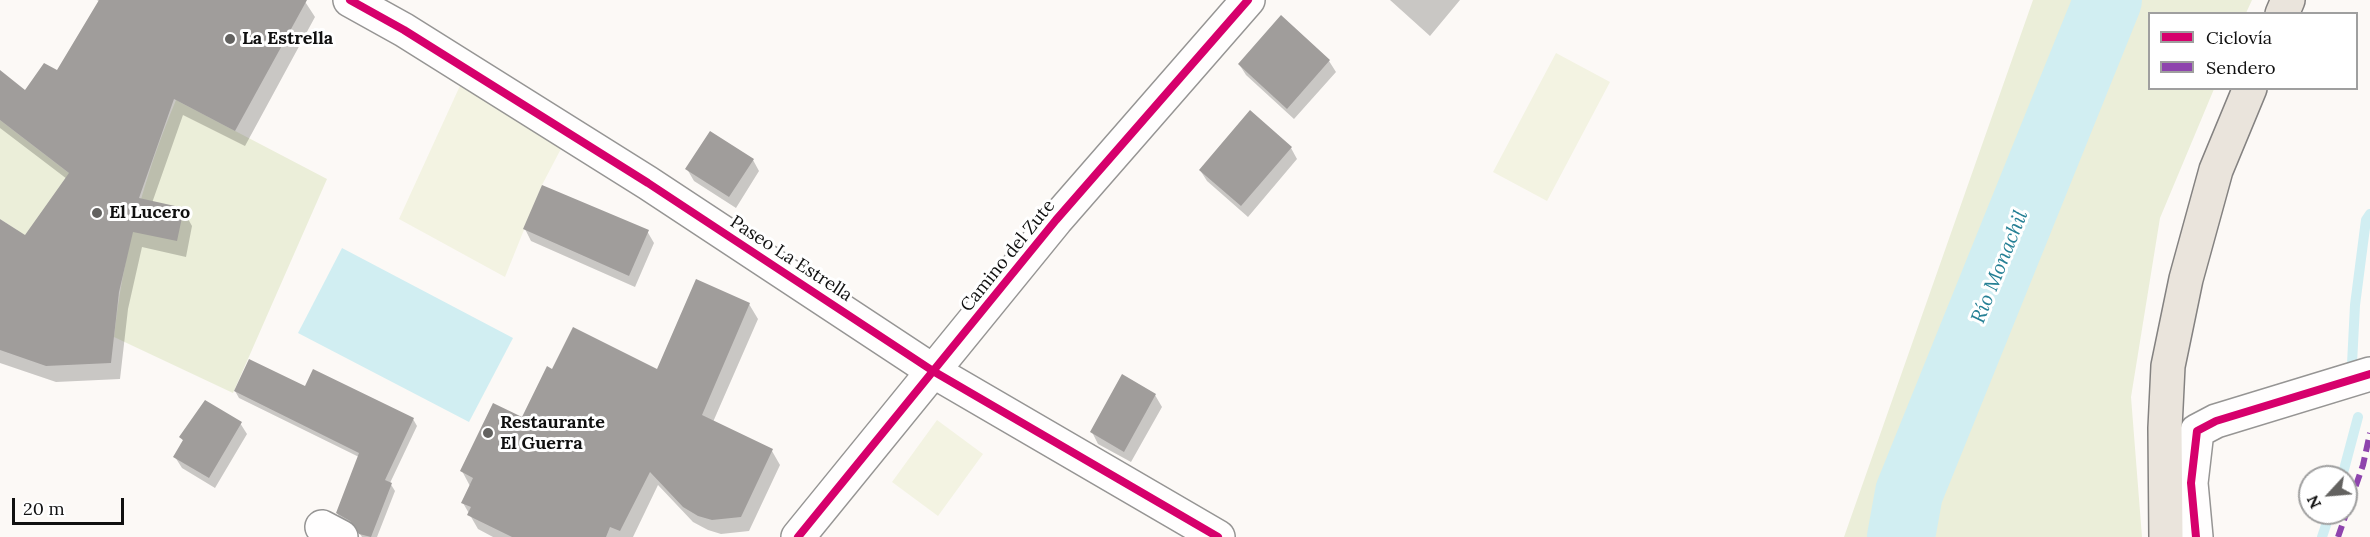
<!DOCTYPE html>
<meta charset="utf-8">
<style>
body{margin:0}
#map{position:relative;width:2370px;height:537px;overflow:hidden;background:#fcf9f6;font-family:Lora,serif}
canvas{display:block}
.legend{position:absolute;left:2148px;top:12px;width:210px;height:78px;box-sizing:border-box;background:#fff;border:2px solid #9f9f9f;margin:0;padding:8px 10px;list-style:none;font-size:18px;color:#101010}
.legend li{display:flex;align-items:center;gap:12px;height:30px}
.legend b{width:30px;border:2px solid #9f9f9f}
.north{position:absolute;left:2298px;top:465px;width:60px;height:60px;box-sizing:border-box;background:#fff;border:2px solid #9f9f9f;border-radius:50%;rotate:244deg;font-size:16px;font-weight:700;line-height:24px;text-align:center;color:#101010}
.north::after{content:'';display:block;margin:auto;width:21px;height:27px;background:#636260;clip-path:polygon(50% 0,100% 100%,50% 72%,0 100%)}
.scale{position:absolute;left:12px;top:498px;width:112px;height:27px;box-sizing:border-box;border:3px solid #101010;border-top:0;padding-left:8px;font-size:18px;line-height:21px;white-space:nowrap;color:#101010;-webkit-text-stroke:4px #fff;paint-order:stroke}
</style>
<div id="map">
<canvas width="2370" height="537"></canvas>
<ul class="legend">
<li><b style="height:8px;background:#d6006c"></b>Ciclovía</li>
<li><b style="height:8px;background:#8e44ad"></b>Sendero</li>
</ul>
<div class="north">N</div>
<div class="scale">20 m</div>
</div>
<script>
const ctx = document.querySelector('canvas').getContext('2d');
ctx.lineJoin = 'round';
function fill(path, color) { ctx.fillStyle = color; ctx.fill(path, 'evenodd'); }
function stroke(path, color, width, dash) { ctx.strokeStyle = color; ctx.lineWidth = width; ctx.lineCap = dash ? 'butt' : 'round'; ctx.setLineDash(dash || []); ctx.stroke(path); }
function write(font, color, halo, rows, align = 'center') {
  ctx.font = font + ' Lora,serif'; ctx.lineWidth = 6; ctx.setLineDash([]); ctx.textBaseline = 'middle'; ctx.strokeStyle = halo; ctx.fillStyle = color; for (const [text, x, y, turn = 0] of rows) {
    ctx.save(); ctx.translate(x, y); ctx.rotate((+turn || 0) * Math.PI / 180); ctx.textAlign = isNaN(turn) ? turn : align; if (halo) ctx.strokeText(text, 0, 0); ctx.fillText(text, 0, 0); ctx.restore();
  }
}
const green = new Path2D(`
 M2033 0H2252L2246 13 2150 14V88L2214 89 2160 218 2131 397 2142 537H1844Z
 M176 100 327 179 233 393 114 337C123 255 144 176 176 100Z
 M0 120 69 173 77 226 0 259 17 230 0 219Z`);
const pitch = new Path2D(`
 M1556 53 1610 82 1547 201 1493 172Z
 M464 77 564 143 542 185 505 277 399 219Z
 M937 420 983 454 938 516 892 482Z`);
const water = new Path2D(`
 M342 248 513 338 469 422 298 333Z`);
const shadow = new Path2D(`
 M97 0H304L315 17 245 146 183 115 152 203 183 210 192 226 186 257 142 247 128 309 120 379 56 382 0 363V221L26 237 67 179 0 128V72L25 93 58 72 100 2Z
 M1390 0H1460L1430 36Z
 M1281 17 1329 61 1336 72 1294 119 1246 75 1239 64Z
 M1291 148 1297 159 1248 217 1207 181 1200 170Z
 M753 160 759 171 736 208 694 181 687 169Z
 M525 229 647 231 654 243 635 287 531 241Z
 M749 304 758 319 713 422 772 451 780 465 749 531 721 534 708 530 693 522 658 485 633 537H493L478 529 463 503 470 486 462 471 523 419 553 371H657Z
 M1122 377 1155 395 1162 407 1131 462 1098 444 1092 432Z
 M306 388 413 419 417 426 390 483 395 491 377 537H362L356 528 341 520 337 513 359 457 239 398 235 391Z
 M240 423 247 434 215 488 182 468 175 457 184 442 181 437Z`);
const stream = new Path2D(`
 M2352 364 2355 305 2366 220 2370 214
 M2342 477 2358 417
 M2322 537 2330 513`);
const river = new Path2D(`
 M1901 537 1909 493 2108 0`);
const building = new Path2D(`
 M99 0H307L235 131 174 99 139 198 184 208 177 241 133 232 119 292 111 363 46 366 0 350V219L25 235 69 173 0 120V70L25 90 44 63 57 70Z
 M1281 15 1330 60 1287 109 1238 64Z
 M1250 110 1292 147 1241 206 1199 170Z
 M710 131 754 159 729 197 685 169Z
 M542 185 649 230 629 276 523 229Z
 M696 279 750 303 702 415 773 449 741 517 712 520 698 516 683 507 650 472 620 531 610 527 606 537H512L467 515 471 507 461 503 473 478 460 471 493 403 522 417 547 366 552 369 573 327 657 369Z
 M249 359 305 386 313 369 414 418 385 480 392 483 371 537 359 534 350 521 336 513 359 453 234 391Z
 M1122 374 1156 394 1124 452 1090 432Z
 M205 400 242 422 209 478 173 457 183 440 179 437Z`);
const minor = new Path2D(`
 M350 0 404 30 648 183 933 371 1218 537
 M322 527 341 537
 M798 537 1056 220 1248 0
 M2196 537 2191 483 2197 431 2216 421 2370 374`);
const major = new Path2D(`
 M2282 14 2288 0
 M2166 537 2165 428 2168 366 2186 279 2216 170 2250 88`);
const quiet = new Path2D(`
 M2338 537 2363 465 2370 433`);
const cycleway = new Path2D(`
 M350 0 404 30 648 183 933 371 1218 537
 M798 537 1056 220 1248 0
 M2196 537 2191 483 2197 431 2216 421 2370 374`);
const markers = [
 [230,39,6,"#636260"],
 [97,213,6,"#636260"],
 [488,433,6,"#636260"]
];
const poiNames = [
 ["La Estrella",242,39],
 ["El Lucero",109,213],
 ["Restaurante",500,423],
 ["El Guerra",500,444]
];
const streetNames = [
 ["Camino del Zute",1008,256,-51],
 ["Paseo La Estrella",791,259,33]
];
const waterNames = [
 ["Río Monachil",2000,267,-68]
];
fill(green, '#ebeed9');
fill(pitch, '#f3f3e2');
fill(water, '#d1eef2');
fill(shadow, '#0003');
stroke(stream, '#d1eef2', 10);
stroke(river, '#d1eef2', 68);
fill(building, '#a09d9b');
stroke(minor, '#969594', 36);
stroke(major, '#848281', 36);
stroke(minor, '#fffefe', 33);
stroke(major, '#eae4dc', 33);
stroke(quiet, '#8e44ad', 6, [12, 6]);
stroke(cycleway, '#d6006c', 8);
for (const [x, y, r, color] of markers) { const dot = new Path2D(); dot.arc(x, y, r, 0, 2 * Math.PI); ctx.fillStyle = color; ctx.fill(dot); stroke(dot, '#fff', 2); }
write('bold 18px', '#101010', '#fff', poiNames, 'left');
write('18px', '#101010', '#fff', streetNames);
write('italic 20px', '#268095', '#fff', waterNames);
</script>
